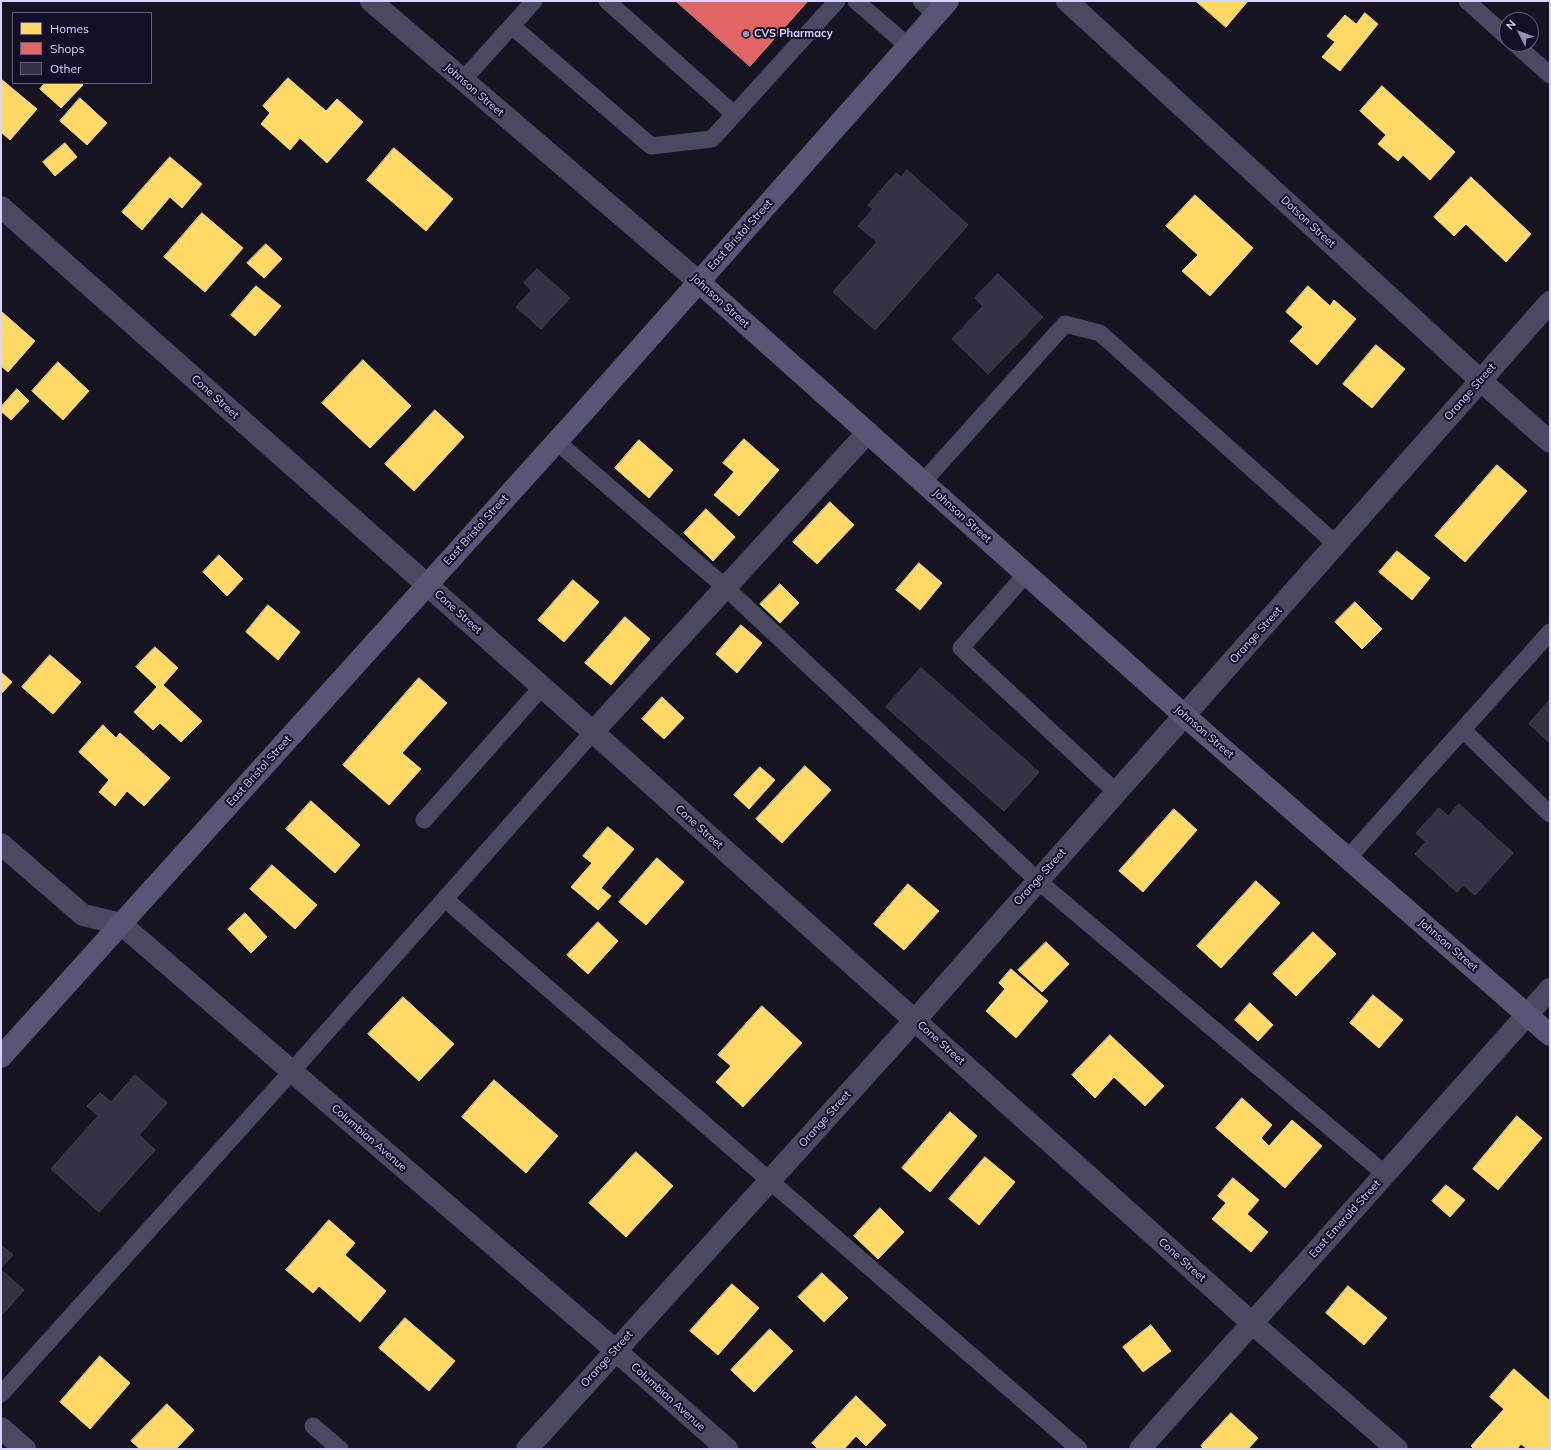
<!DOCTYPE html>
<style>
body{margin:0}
#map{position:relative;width:1551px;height:1450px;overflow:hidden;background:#161421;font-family:Mulish,sans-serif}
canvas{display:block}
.frame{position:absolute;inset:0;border:2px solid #d9d4ff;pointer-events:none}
.legend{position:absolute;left:12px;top:12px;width:140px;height:72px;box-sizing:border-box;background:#130f26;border:1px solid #625e7d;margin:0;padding:5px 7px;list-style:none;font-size:12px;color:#d9d4ff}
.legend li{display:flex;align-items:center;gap:8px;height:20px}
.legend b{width:20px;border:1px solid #625e7d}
.north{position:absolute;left:1499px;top:12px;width:40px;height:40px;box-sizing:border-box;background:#130f26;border:1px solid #625e7d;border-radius:50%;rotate:312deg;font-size:11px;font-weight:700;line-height:16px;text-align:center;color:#d9d4ff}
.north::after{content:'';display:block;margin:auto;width:14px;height:18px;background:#9591b1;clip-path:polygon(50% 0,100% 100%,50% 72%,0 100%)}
</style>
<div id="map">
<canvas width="1551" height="1450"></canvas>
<div class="frame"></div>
<ul class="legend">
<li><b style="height:11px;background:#ffd966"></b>Homes</li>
<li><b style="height:11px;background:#e06666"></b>Shops</li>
<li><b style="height:11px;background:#343243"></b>Other</li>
</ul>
<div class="north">N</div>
</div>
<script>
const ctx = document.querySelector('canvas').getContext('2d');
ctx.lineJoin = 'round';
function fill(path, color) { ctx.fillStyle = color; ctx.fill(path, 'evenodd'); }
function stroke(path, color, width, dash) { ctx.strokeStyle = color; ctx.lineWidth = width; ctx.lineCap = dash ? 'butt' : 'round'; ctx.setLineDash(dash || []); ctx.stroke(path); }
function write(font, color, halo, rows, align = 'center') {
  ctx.font = font + ' Mulish,sans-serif'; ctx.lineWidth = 4; ctx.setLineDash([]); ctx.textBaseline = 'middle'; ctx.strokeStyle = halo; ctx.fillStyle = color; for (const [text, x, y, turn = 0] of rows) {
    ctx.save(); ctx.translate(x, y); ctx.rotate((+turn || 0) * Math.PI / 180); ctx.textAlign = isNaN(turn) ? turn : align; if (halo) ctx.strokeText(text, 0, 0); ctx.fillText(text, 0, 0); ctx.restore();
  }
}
const homes = new Path2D(`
 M1196 1H1248L1226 27Z
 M1365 13 1378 24 1340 71 1322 57 1335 42 1327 36 1345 15 1356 24Z
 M288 78 326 111 337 99 363 122 327 163 300 138 290 150 261 124 270 113 263 106Z
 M1 79 37 109 10 140 1 132Z
 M45 83H81L83 85 61 108 40 89Z
 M1382 86 1455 152 1430 180 1403 155 1398 161 1378 144 1386 135 1360 111Z
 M80 98 107 123 87 145 60 121Z
 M65 143 77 157 55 176 43 162Z
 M394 148 453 199 426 231 367 180Z
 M170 157 202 184 182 208 170 197 142 230 122 212Z
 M1471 177 1531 234 1506 262 1466 224 1454 236 1434 217Z
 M1195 195 1253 248 1210 296 1182 271 1198 255 1166 226Z
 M202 213 243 248 205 292 164 257Z
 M266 244 282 259 264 278 247 263Z
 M256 286 281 306 255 336 231 315Z
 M1308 286 1330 306 1334 300 1356 319 1317 365 1290 341 1303 327 1286 312Z
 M2 312 35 341 8 372 1 366Z
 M1376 345 1405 369 1372 408 1343 384Z
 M363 360 411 406 370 448 322 403Z
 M58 362 89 391 63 420 32 391Z
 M17 389 29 401 11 420 1 411V407Z
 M435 410 464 437 414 491 385 464Z
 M744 439 779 470 739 516 714 495 734 472 723 463Z
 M639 440 673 470 649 498 615 468Z
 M1497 465 1527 491 1465 562 1435 536Z
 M830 502 854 525 817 564 793 542Z
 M706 509 735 537 713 561 684 533Z
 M1397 551 1430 578 1412 600 1379 572Z
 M219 555 243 579 227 596 203 572Z
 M919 563 942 583 920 610 896 590Z
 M573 580 599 602 564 642 538 620Z
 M780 584 799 603 780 623 760 604Z
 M1355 602 1382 629 1362 649 1335 622Z
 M268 605 300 632 278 660 246 632Z
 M625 617 650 639 611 685 585 663Z
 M741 625 762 643 737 673 716 654Z
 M155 647 178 668 163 685 202 721 181 742 160 723 153 730 134 712 157 687 136 667Z
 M50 655 81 682 53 714 22 687Z
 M1 672 12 682 1 694Z
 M419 678 447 703 402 753 421 769 389 805 343 765Z
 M662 697 684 718 664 739 642 719Z
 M103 725 116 738 120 733 170 778 144 806 127 791 115 806 99 792 109 780 79 752Z
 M805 766 831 790 782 843 756 819Z
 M760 767 775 780 749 809 734 795Z
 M311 801 360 845 335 873 286 829Z
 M1174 809 1197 830 1143 892 1119 871Z
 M608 827 634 849 601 888 611 896 598 910 571 887 592 863 583 856Z
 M657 858 684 882 646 925 619 902Z
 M272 865 317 905 295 929 250 889Z
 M1256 881 1280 903 1221 968 1197 946Z
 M908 884 939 911 904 950 874 924Z
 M245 913 267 937 251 953 228 929Z
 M598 922 618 941 588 974 567 955Z
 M1313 932 1336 954 1296 996 1273 974Z
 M1046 942 1069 964 1042 992 1018 970Z
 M1011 969 1048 1001 1016 1038 986 1011 1005 989 999 983Z
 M1373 995 1403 1020 1379 1048 1350 1023Z
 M403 997 454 1044 419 1081 368 1034Z
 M1250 1003 1273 1025 1258 1041 1235 1020Z
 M762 1006 802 1043 743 1107 716 1082 731 1066 718 1055Z
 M1110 1035 1164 1086 1145 1106 1114 1077 1095 1098 1072 1075Z
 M494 1080 558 1136 526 1173 462 1117Z
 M1242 1098 1272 1125 1261 1138 1269 1146 1292 1120 1322 1146 1285 1188 1216 1128Z
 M950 1112 977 1136 930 1192 902 1168Z
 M1517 1116 1542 1138 1498 1190 1473 1169Z
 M636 1152 673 1186 626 1237 589 1203Z
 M985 1157 1015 1182 979 1225 949 1199Z
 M1233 1178 1259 1200 1247 1214 1268 1232 1251 1252 1212 1219 1226 1203 1218 1196Z
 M1446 1185 1465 1200 1450 1217 1432 1201Z
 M880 1208 904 1232 878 1259 854 1236Z
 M329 1220 355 1243 345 1255 386 1291 360 1322 319 1286 313 1293 286 1270Z
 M822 1273 848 1298 824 1322 798 1297Z
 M732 1284 759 1308 718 1355 690 1331Z
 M1348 1286 1387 1318 1364 1345 1326 1313Z
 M405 1318 455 1361 429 1391 379 1348Z
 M1151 1325 1171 1351 1143 1372 1123 1347Z
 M770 1329 793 1351 754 1392 731 1370Z
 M100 1356 130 1383 90 1429 60 1402Z
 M1514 1369 1550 1401V1449H1541L1539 1448 1538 1449H1527L1521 1444 1517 1449H1474L1471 1446 1504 1409 1490 1397Z
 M856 1396 886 1425 866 1446 856 1436 844 1449H818L812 1443Z
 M167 1404 194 1430 176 1449H140L131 1441Z
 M1231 1413 1258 1438 1248 1449H1204L1201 1446Z`);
const shops = new Path2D(`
 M676 1H808L750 66Z`);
const building = new Path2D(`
 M907 170 968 225 875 330 833 292 877 242 858 226 873 209 868 205 896 173 901 177Z
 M537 269 570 298 541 329 516 307 532 290 524 283Z
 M998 274 1043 317 988 374 952 339 983 306 975 298Z
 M921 668 1039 772 1004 811 886 707Z
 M1550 700V743L1529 724Z
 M1459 804 1513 853 1475 895 1463 885 1457 892 1415 854 1426 842 1416 833 1439 808 1448 816Z
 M135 1075 167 1103 139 1135 155 1150 99 1212 51 1169 98 1116 87 1106 100 1093 111 1102Z
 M1 1245 13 1255 1 1268Z
 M1 1270 24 1290 1 1316Z`);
const service = new Path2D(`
 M607 1 734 114
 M856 1 908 46
 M921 1 936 15
 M1467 1 1507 37
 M512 26 651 146 712 139 837 1
 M1515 44 1550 75
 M463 80 534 1
 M556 441 725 587 1037 880 1385 1174
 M923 482 1065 324 1100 333 1336 544
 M1026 574 961 648 1116 792
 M1463 730 1550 814
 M424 820 542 687
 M1348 858 1550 632
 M445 899 1079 1449
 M1 1394 292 1071 593 732
 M313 1426 340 1449`);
const minor = new Path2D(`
 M1067 1 1480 380 1550 442
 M1 207 593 732 1252 1323 1397 1449
 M593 732 868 432
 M1 844 83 915 121 924 615 1350 727 1449
 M1 1428 25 1449
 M527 1449 915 1020 1550 302
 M1140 1449 1550 989`);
const tertiary = new Path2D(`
 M371 1 699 282`);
const secondary = new Path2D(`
 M699 282 1185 716 1550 1035
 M1 1057 587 408 948 1`);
const markers = [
 [746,34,4,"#9591b1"]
];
const poiNames = [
 ["CVS Pharmacy",754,34]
];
const streetNames = [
 ["Johnson Street",474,90,41],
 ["Dotson Street",1308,222,43],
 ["East Bristol Street",740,235,-48],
 ["Johnson Street",720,301,42],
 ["Orange Street",1470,392,-49],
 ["Cone Street",215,397,42],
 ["Johnson Street",962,516,42],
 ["East Bristol Street",476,530,-48],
 ["Cone Street",458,612,42],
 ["Orange Street",1256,635,-48],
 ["Johnson Street",1204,732,41],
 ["East Bristol Street",259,771,-48],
 ["Cone Street",699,827,42],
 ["Orange Street",1040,877,-48],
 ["Johnson Street",1448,945,41],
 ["Cone Street",941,1043,42],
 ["Orange Street",825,1119,-48],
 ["Columbian Avenue",369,1138,41],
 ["East Emerald Street",1345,1219,-48],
 ["Cone Street",1182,1260,42],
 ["Orange Street",607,1359,-48],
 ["Columbian Avenue",668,1397,42]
];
fill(homes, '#ffd966');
stroke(homes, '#f4d894', 1);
fill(shops, '#e06666');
stroke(shops, '#de8794', 1);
fill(building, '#343243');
stroke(building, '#433f54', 1);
stroke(service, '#4a4962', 17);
stroke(minor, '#4a4962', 22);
stroke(tertiary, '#4a4962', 22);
stroke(secondary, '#575674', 22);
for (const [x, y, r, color] of markers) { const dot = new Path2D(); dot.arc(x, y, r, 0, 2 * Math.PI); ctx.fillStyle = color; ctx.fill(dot); stroke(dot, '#130f26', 1.5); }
write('bold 11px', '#d9d4ff', '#130f26', poiNames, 'left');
write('11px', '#d9d4ff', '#130f26', streetNames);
</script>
